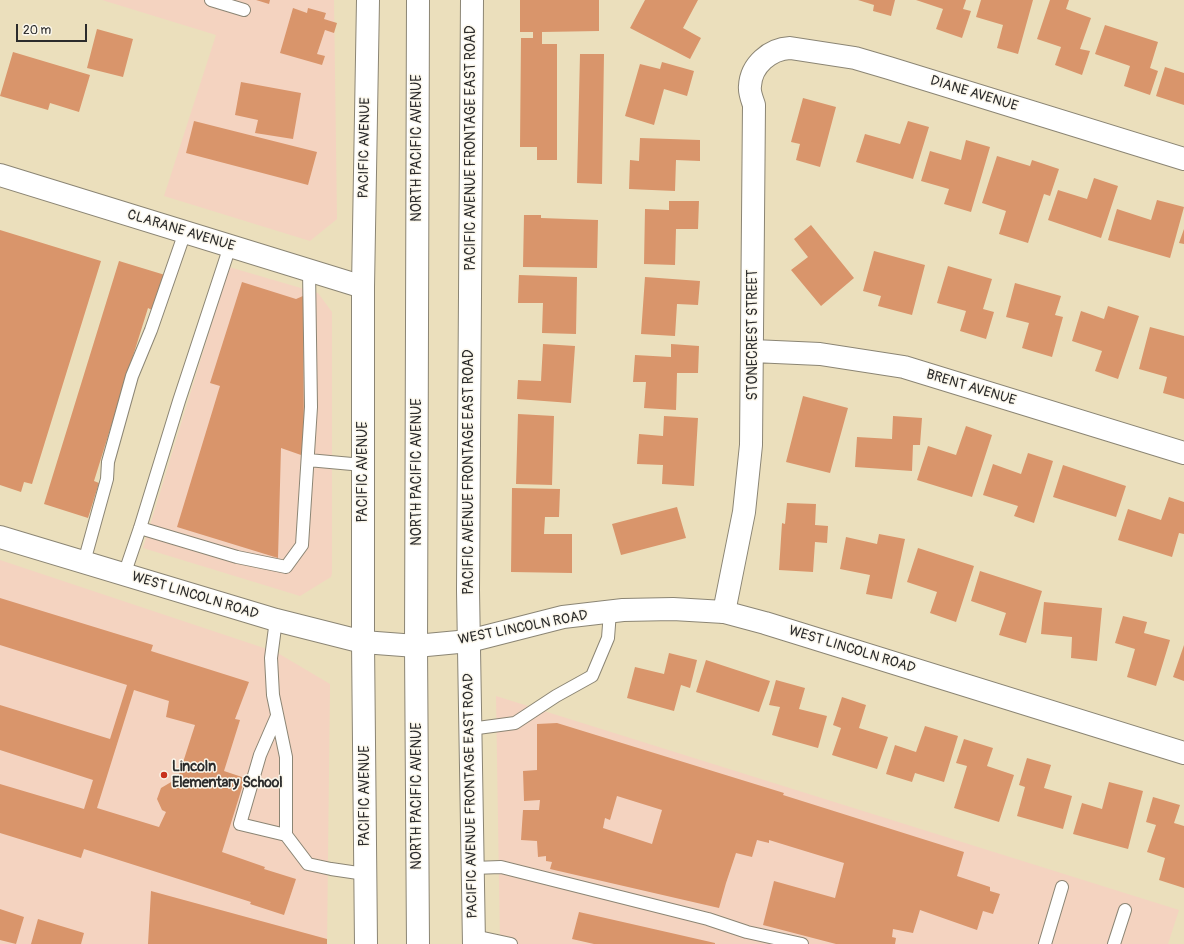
<!DOCTYPE html>
<style>
body{margin:0}
#map{position:relative;width:1184px;height:944px;overflow:hidden;background:#ebdfbc;font-family:Pangolin,sans-serif}
canvas{display:block}
.scale{position:absolute;left:16px;top:24px;width:71px;height:18px;box-sizing:border-box;border:2px solid #2b2b2b;border-top:0;padding-left:5px;font-size:12px;line-height:14px;white-space:nowrap;color:#2b2b2b;-webkit-text-stroke:3px #fbf7ec;paint-order:stroke}
</style>
<div id="map">
<canvas width="1184" height="944"></canvas>
<div class="scale">20 m</div>
</div>
<script>
const ctx = document.querySelector('canvas').getContext('2d');
ctx.lineJoin = 'round';
function fill(path, color) { ctx.fillStyle = color; ctx.fill(path, 'evenodd'); }
function stroke(path, color, width, dash) { ctx.strokeStyle = color; ctx.lineWidth = width; ctx.lineCap = dash ? 'butt' : 'round'; ctx.setLineDash(dash || []); ctx.stroke(path); }
function write(font, color, halo, rows, align = 'center') {
  ctx.font = font + ' Pangolin,sans-serif'; ctx.lineWidth = 3; ctx.setLineDash([]); ctx.textBaseline = 'middle'; ctx.strokeStyle = halo; ctx.fillStyle = color; for (const [text, x, y, turn = 0] of rows) {
    ctx.save(); ctx.translate(x, y); ctx.rotate((+turn || 0) * Math.PI / 180); ctx.textAlign = isNaN(turn) ? turn : align; if (halo) ctx.strokeText(text, 0, 0); ctx.fillText(text, 0, 0); ctx.restore();
  }
}
const built = new Path2D(`
 M102 0H334L337 219 310 241 164 196 216 35Z
 M229 267 318 293 332 312V573L331 577 300 596 143 548Z
 M0 560 276 652 330 684 327 944H0Z
 M496 696 1179 910 1168 944H500Z`);
const building = new Path2D(`
 M256 0H270L269 4Z
 M520 0H599V31L542 32V44H557V160H537V147H520L521 38H533V32H520Z
 M645 0H698L683 28 701 38 690 59 630 28Z
 M858 0H895L891 16 873 11 874 5Z
 M916 0H966L963 9 971 11 962 38 936 29 943 9Z
 M981 0H1033L1018 54 997 48 1003 25 976 17Z
 M1050 0H1069L1066 9 1091 18 1080 49 1090 51 1082 75 1055 65 1061 47 1037 39Z
 M293 8 307 13 308 8 326 13 324 19 337 23 334 33 325 30 317 54 325 56 322 65 280 53Z
 M1105 25 1158 42 1150 68 1158 71 1150 95 1124 86 1130 66 1095 54Z
 M97 29 133 39 123 77 87 68Z
 M13 52 90 75 79 112 50 103 48 110 0 96Z
 M580 54H604L602 184 577 183Z
 M662 62 694 71 687 96 664 89 654 125 625 116 640 64 660 69Z
 M1165 67 1184 73V105L1156 96Z
 M241 82 301 93 293 139 255 133 258 120 235 115Z
 M803 98 836 107 820 167 796 160 800 144 791 142Z
 M194 121 317 152 308 185 186 153Z
 M908 121 929 127 913 179 856 162 865 134 900 144Z
 M640 138 700 140V161L676 160 675 191 629 189 630 160 639 161Z
 M966 140 990 147 971 212 944 204 949 189 921 181 930 151 961 160Z
 M997 156 1030 166 1032 160 1059 169 1050 196 1044 194 1028 243 999 234 1006 211 982 203Z
 M1094 178 1118 186 1101 238 1048 220 1058 190 1087 199Z
 M1157 200 1184 207 1170 258 1108 240 1117 209 1151 220Z
 M669 201H699L698 229H676L675 265 644 264 645 209 669 210Z
 M524 215H541V218L598 220 597 268 523 267Z
 M811 225 854 278 821 306 791 270 808 257 794 239Z
 M1184 229V244L1179 243Z
 M0 230 101 261 32 484 24 482 21 492 0 485Z
 M874 251 925 265 912 315 878 306 881 296 863 291Z
 M119 261 165 275 154 311 148 308 94 481 99 483 88 518 44 504Z
 M948 266 992 279 983 309 994 312 986 339 960 331 966 311 937 303Z
 M519 275 577 277 576 334 542 333 543 303H518Z
 M645 277 700 281 698 305 677 304 675 336 641 334Z
 M242 282 296 299 303 296 304 444 301 455 281 448 278 558 177 527 220 386 210 383Z
 M1015 283 1061 296 1055 315 1063 317 1052 357 1022 348 1029 323 1006 317Z
 M1108 306 1139 316 1118 379 1095 371 1102 351 1072 341 1081 311 1104 319Z
 M1150 327 1184 336V399L1163 393 1167 377 1139 369Z
 M543 344 575 346 571 403 517 399 518 380 541 381Z
 M671 344 699 346 698 373H677L676 410 644 408 646 382H633L635 355 671 357Z
 M803 396 848 408 830 473 786 462Z
 M518 414 554 416 552 485 516 484Z
 M664 416 698 418 694 486 662 484 663 465 637 464 639 434 663 436Z
 M893 416 922 418 920 445H913L912 471 855 467 857 437 892 439Z
 M966 426 992 435 972 497 917 480 928 446 956 455Z
 M1028 453 1053 461 1034 523 1014 516 1018 506 983 495 993 464 1021 474Z
 M1063 465 1126 486 1116 517 1053 497Z
 M512 488 560 489 559 517H545L544 534H572V573L511 572Z
 M1169 497 1184 502V534L1179 533 1172 557 1118 540 1128 509 1161 520Z
 M787 503 816 504 815 525 828 526 827 543 815 542 813 572 779 570 782 523 785 524Z
 M677 507 686 538 621 555 612 524Z
 M879 534 905 539 892 599 866 594 870 575 840 569 846 537 877 544Z
 M918 548 974 566 956 622 930 613 937 592 907 582Z
 M980 571 1042 591 1026 643 999 635 1006 613 971 601Z
 M0 598 153 645 151 651 249 682 235 719 240 720 224 771 245 778 222 852 265 867 264 869 296 879 284 915 250 904 251 902 84 849 81 858 0 833V784L84 809 93 780 0 750V705L110 739 127 685 0 645ZM134 690 169 701 166 717 195 725 178 778 161 788 157 799 162 810 166 812 159 827 97 808Z
 M1044 602 1102 608 1097 661 1071 658 1072 637 1041 634Z
 M1123 616 1147 622 1144 633 1170 640 1156 686 1127 677 1135 649 1115 643Z
 M1184 645V681L1173 677Z
 M669 653 697 660 690 688 681 685 674 711 627 698 635 667 664 674Z
 M706 660 770 681 759 712 696 692Z
 M776 680 805 688 799 709 827 716 818 748 772 735 780 707 769 705Z
 M842 697 866 705 859 728 888 737 877 769 832 755 841 728 833 725Z
 M557 723 784 793 783 795 964 852 957 876 990 887V891L1000 894 993 914 983 911 977 930 920 910 913 933 893 929 892 937 896 938 895 944H836L763 925 774 881 835 898 844 863 769 840V843L757 840 752 857 736 853 726 883 719 908 550 869 552 862 546 861V856L538 857 537 841 521 840 523 810H539L540 800 524 801 523 771 537 770V724ZM617 796 662 810 652 844 603 828 605 818 610 820Z
 M925 726 958 736 944 782 915 773 912 782 886 774 895 745 916 752Z
 M964 739 993 748 987 766 1014 775 999 822 954 808 967 766 956 763Z
 M1027 758 1051 765 1044 788 1072 796 1063 829 1017 816 1025 787 1019 785Z
 M1109 782 1143 791 1128 849 1073 834 1082 803 1102 809Z
 M1153 797 1180 805 1174 823 1184 826V888L1159 880 1165 858 1147 852 1156 825 1146 822Z
 M151 891 327 939V944H148Z
 M0 909 24 917 16 944 0 940Z
 M579 912 715 943V944H594L572 939Z
 M38 919 84 933 81 944H31Z`);
const service = new Path2D(`
 M211 0 244 10
 M308 460 363 465
 M140 528 237 557 286 567 302 545 311 407 309 270
 M84 562 107 479 108 462 132 376 151 330 185 232
 M124 575 140 528 179 401 230 246
 M276 620 271 658 273 695 286 757V835L308 864 331 869 365 874
 M277 716 260 755 240 824 286 835
 M470 729 515 723 556 696 592 676 608 638 610 612
 M473 868 501 867 708 919 747 932 802 944
 M474 936 511 944
 M1045 944 1062 887
 M1114 944 1125 910`);
const minor = new Path2D(`
 M472 0 468 590 474 944
 M0 175 363 287
 M753 351 820 354 904 367 1184 453
 M724 612 744 512 751 445 754 105C752 99 749 92 750 86 751 65 770 49 790 48L855 58 889 68 1184 159`);
const tertiary = new Path2D(`
 M0 537 276 620 363 642 416 646 469 641 563 617 623 610 673 609 724 612 765 623 1184 753`);
const primary = new Path2D(`
 M366 944 363 642V287L368 0
 M418 944 416 646 418 0`);
const markers = [
 [164,775,4,"#c8321e"]
];
const streetNames = [
 ["DIANE AVENUE",974,94,17],
 ["PACIFIC AVENUE",365,148,-89],
 ["NORTH PACIFIC AVENUE",417,148,-90],
 ["PACIFIC AVENUE FRONTAGE EAST ROAD",471,148,-90],
 ["CLARANE AVENUE",181,231,17],
 ["STONECREST STREET",753,335,-90],
 ["BRENT AVENUE",971,388,17],
 ["PACIFIC AVENUE",363,472,-90],
 ["NORTH PACIFIC AVENUE",417,472,-90],
 ["PACIFIC AVENUE FRONTAGE EAST ROAD",469,472,-90],
 ["WEST LINCOLN ROAD",195,596,17],
 ["WEST LINCOLN ROAD",523,628,-11],
 ["WEST LINCOLN ROAD",852,650,17],
 ["PACIFIC AVENUE",365,796,-90],
 ["NORTH PACIFIC AVENUE",417,796,-90],
 ["PACIFIC AVENUE FRONTAGE EAST ROAD",471,796,-91]
];
const poiNames = [
 ["Lincoln",172,767],
 ["Elementary School",172,783]
];
fill(built, '#f4d3c0');
fill(building, '#d9956b');
stroke(service, '#8b8574', 14);
stroke(minor, '#8b8574', 24);
stroke(tertiary, '#8b8574', 24);
stroke(primary, '#8b8574', 24);
stroke(service, '#fff', 12);
stroke(minor, '#fff', 22);
stroke(tertiary, '#fff', 22);
stroke(primary, '#fff', 22);
for (const [x, y, r, color] of markers) { const dot = new Path2D(); dot.arc(x, y, r, 0, 2 * Math.PI); ctx.fillStyle = color; ctx.fill(dot); stroke(dot, '#fbf7ec', 1.5); }
write('14px', '#2b2b2b', '#fbf7ec', streetNames);
write('bold 14px', '#2b2b2b', '#fbf7ec', poiNames, 'left');
</script>
